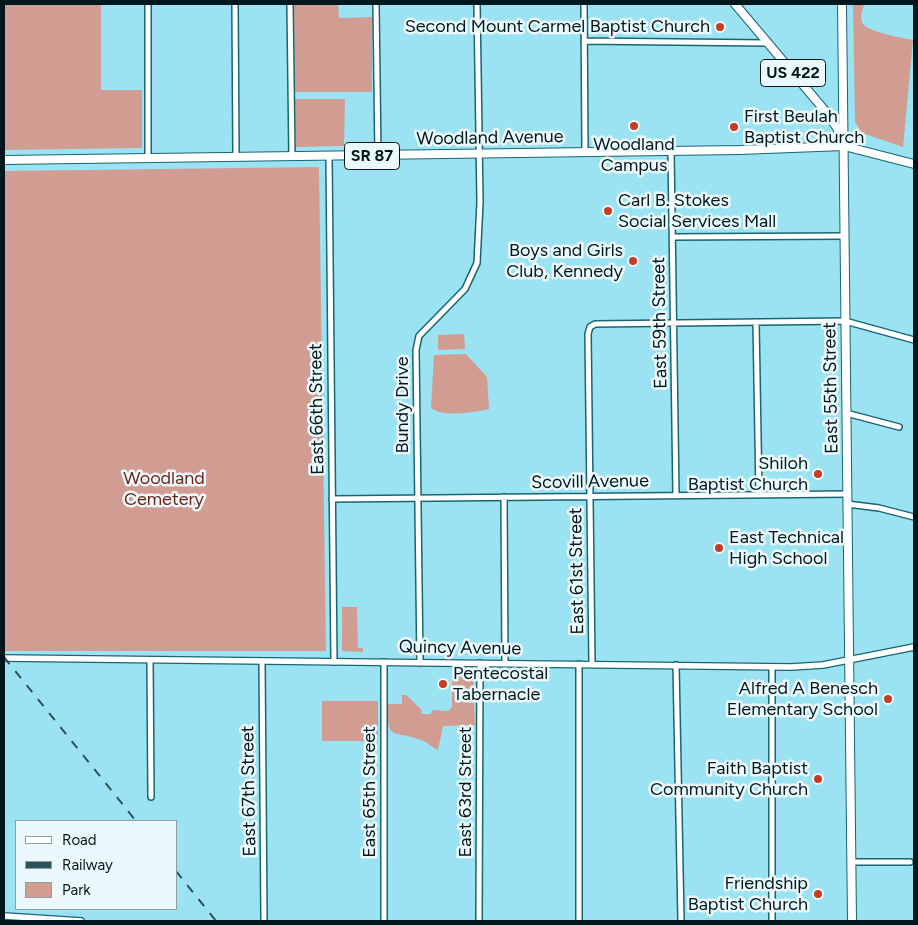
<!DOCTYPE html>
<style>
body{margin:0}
#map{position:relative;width:918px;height:925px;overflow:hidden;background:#9be3f2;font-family:Figtree,sans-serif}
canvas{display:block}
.frame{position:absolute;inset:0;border:5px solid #00181d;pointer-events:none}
.legend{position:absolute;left:15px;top:820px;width:162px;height:90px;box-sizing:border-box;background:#ebf9fc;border:1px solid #8d9fa3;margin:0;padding:6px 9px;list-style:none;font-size:15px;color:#00181d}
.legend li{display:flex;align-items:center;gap:10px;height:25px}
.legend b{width:25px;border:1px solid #8d9fa3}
</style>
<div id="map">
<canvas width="918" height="925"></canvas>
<div class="frame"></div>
<ul class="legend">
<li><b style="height:6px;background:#fff"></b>Road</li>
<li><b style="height:6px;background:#2b5159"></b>Railway</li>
<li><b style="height:14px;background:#d19d92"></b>Park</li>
</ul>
</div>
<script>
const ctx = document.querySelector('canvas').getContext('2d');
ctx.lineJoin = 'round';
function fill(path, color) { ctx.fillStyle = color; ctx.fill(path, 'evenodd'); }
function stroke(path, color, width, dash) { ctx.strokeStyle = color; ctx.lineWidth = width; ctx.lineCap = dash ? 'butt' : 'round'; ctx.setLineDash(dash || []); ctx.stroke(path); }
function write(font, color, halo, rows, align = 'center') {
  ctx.font = font + ' Figtree,sans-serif'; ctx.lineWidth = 5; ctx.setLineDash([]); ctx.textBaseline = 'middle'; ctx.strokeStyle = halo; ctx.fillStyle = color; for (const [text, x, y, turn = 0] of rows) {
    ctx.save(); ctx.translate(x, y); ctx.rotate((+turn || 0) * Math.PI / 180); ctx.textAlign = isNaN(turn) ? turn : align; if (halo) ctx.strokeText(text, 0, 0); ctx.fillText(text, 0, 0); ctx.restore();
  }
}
const green = new Path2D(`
 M4 4H101V90H142V148L4 150Z
 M294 4H338L339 18 372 17V92H295Z
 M853 4H864C863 10 859 18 863 24 869 32 902 38 913 40L903 147 862 133 855 122Z
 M295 99H345L344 146 296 147Z
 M319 167 326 651H5L4 171Z
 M464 334 465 349 438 350V335Z
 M466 354 487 377 489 409C475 412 443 418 431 408L434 355Z
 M342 607H357L358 648H363V652L342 651Z
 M452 674H473L475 725 443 726 438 750C432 747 427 742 421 740 392 729 388 743 387 704H402V695H406L421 709 422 714H431L432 710 448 711 452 707Z
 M322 701H378V741H322Z`);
const minor = new Path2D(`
 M235 4 236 157
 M290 4 292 157
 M376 4 378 156
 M584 4 585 151
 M584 41 767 43
 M671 150 676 495
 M329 157 334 662
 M148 158V4
 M673 237 844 236
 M756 322 759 495
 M846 413 899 427
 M504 497 505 663
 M332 499 847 494
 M847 504 879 508 914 517
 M150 660 151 797
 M262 661 264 921
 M420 663 416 350 419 336 465 289 477 263 480 202 477 4
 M579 664V921
 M592 664 588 334 590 327 595 324 845 321 914 340
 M676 665 681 921
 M851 862H910
 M384 921V662
 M479 921 480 663
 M772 921V667`);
const tertiary = new Path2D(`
 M4 658 791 667 823 665 914 647
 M4 916 81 921`);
const primary = new Path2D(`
 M735 4 826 112 837 128 843 142
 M842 4 852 921
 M4 160 740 150 844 146 914 164`);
const rail = new Path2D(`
 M4 657 136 821
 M176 871 216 921`);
const markers = [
 [720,27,5,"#c63b21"],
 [634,126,5,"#c63b21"],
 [734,127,5,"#c63b21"],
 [608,211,5,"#c63b21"],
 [633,261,5,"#c63b21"],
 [818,474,5,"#c63b21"],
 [719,548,5,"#c63b21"],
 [443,684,5,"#c63b21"],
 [888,699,5,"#c63b21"],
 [818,779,5,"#c63b21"],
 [818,894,5,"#c63b21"]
];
const shields = [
 [793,73,65],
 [372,156,55]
];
const shieldNames = [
 ["US 422",793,73],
 ["SR 87",372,156]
];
const poiNames = [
 ["Second Mount Carmel Baptist Church",710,27],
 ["First Beulah",744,117,"left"],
 ["Baptist Church",744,138,"left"],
 ["Woodland",634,145,"center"],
 ["Campus",634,166,"center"],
 ["Carl B. Stokes",618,201,"left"],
 ["Social Services Mall",618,222,"left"],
 ["Boys and Girls",623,251],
 ["Club, Kennedy",623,272],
 ["Shiloh",808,464],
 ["Baptist Church",808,485],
 ["East Technical",729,538,"left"],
 ["High School",729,559,"left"],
 ["Pentecostal",453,674,"left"],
 ["Tabernacle",453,695,"left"],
 ["Alfred A Benesch",878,689],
 ["Elementary School",878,710],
 ["Faith Baptist",808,769],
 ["Community Church",808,790],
 ["Friendship",808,884],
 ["Baptist Church",808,905]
];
const streetNames = [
 ["Woodland Avenue",490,138,-1],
 ["East 59th Street",660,323,-91],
 ["East 55th Street",831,388,-91],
 ["Bundy Drive",403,405,-90],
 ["East 66th Street",317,409,-91],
 ["Scovill Avenue",590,482,-1],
 ["East 61st Street",577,571,-91],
 ["Quincy Avenue",460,648,1],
 ["East 67th Street",249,791,-91],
 ["East 65th Street",370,792,-90],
 ["East 63rd Street",466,792,-90]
];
const parkNames = [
 ["Woodland",164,479],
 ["Cemetery",164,500]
];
fill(green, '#d19d92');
stroke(minor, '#186573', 8);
stroke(tertiary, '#186573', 8);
stroke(primary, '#186573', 10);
stroke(minor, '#fff', 5);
stroke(tertiary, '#fff', 5.5);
stroke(primary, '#fff', 8);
stroke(rail, '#2b5159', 2, [9, 9]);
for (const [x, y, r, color] of markers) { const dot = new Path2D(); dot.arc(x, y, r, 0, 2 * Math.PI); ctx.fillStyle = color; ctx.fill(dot); stroke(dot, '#ebf9fc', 2); }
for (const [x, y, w] of shields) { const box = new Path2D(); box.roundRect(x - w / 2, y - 13.5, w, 27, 4); ctx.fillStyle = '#ebf9fc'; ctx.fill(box); stroke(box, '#00181d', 1); }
write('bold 16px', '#00181d', null, shieldNames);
write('18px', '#00181d', '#ebf9fc', poiNames, 'right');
write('18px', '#00181d', '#ebf9fc', streetNames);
write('18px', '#732416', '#ebf9fc', parkNames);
</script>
